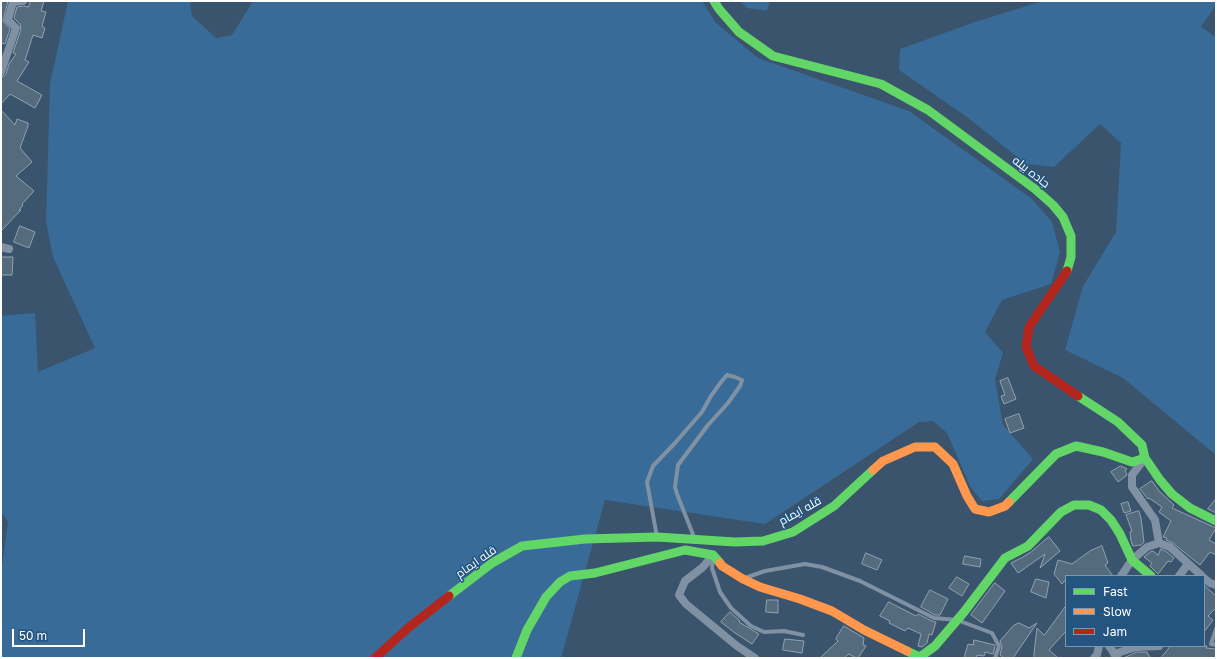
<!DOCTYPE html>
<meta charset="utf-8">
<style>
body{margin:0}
#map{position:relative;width:1217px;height:659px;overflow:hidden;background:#39546c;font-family:"Golos Text",sans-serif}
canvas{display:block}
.frame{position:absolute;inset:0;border:2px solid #fff;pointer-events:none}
.legend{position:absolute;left:1065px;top:575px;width:140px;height:72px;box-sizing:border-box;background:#245581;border:1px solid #7c99b3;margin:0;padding:5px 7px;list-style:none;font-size:12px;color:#fff}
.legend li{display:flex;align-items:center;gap:8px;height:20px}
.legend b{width:20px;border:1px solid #7c99b3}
.scale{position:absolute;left:12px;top:629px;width:73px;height:18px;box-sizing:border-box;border:2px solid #fff;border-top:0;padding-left:5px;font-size:12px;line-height:14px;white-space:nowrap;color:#fff;-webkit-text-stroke:3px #245581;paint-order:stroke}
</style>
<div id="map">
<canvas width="1217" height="659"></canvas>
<div class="frame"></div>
<ul class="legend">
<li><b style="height:5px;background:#63d668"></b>Fast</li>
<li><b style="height:5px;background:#ff974d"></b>Slow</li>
<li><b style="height:5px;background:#b3261e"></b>Jam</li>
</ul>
<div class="scale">50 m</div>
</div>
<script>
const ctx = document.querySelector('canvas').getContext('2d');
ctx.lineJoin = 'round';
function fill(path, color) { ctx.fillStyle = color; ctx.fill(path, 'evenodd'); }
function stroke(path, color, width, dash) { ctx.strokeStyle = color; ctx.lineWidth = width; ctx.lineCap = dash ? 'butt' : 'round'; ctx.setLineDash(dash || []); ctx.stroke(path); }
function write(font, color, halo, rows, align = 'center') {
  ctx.font = font + ' "Golos Text",Cairo,sans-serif'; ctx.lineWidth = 3; ctx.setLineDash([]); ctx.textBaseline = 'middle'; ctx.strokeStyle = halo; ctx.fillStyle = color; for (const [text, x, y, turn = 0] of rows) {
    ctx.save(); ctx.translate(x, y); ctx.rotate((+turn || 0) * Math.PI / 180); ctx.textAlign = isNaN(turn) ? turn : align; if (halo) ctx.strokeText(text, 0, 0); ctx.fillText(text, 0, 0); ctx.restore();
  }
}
const green = new Path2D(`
 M68 1H190L192 16 216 38 232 35 253 1H702L716 23 758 58 909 111 1032 199 1052 222 1060 252 1051 284 1002 300 985 332 1003 353 995 379 1003 425 1033 459 999 499 982 501 971 488 947 433 933 421 919 422 765 524 605 500 561 658H1V574L8 522 1 511V316L35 313 38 372 95 348 53 257 46 222 50 84Z
 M740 1H770L767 11 747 8Z
 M1042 1H1216V5L1201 27 1216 37V455L1123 378 1065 350 1083 286 1116 232 1121 143 1100 124 1054 167 1026 164 967 117 899 70 900 49 972 23Z`);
const building = new Path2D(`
 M1 1H8L3 21 10 29 5 44 1 43Z
 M31 1H44L41 11 46 12 42 26 45 28 42 38 33 35 25 60 29 62 17 81 42 95 35 108 10 94 1 104V77L4 76 6 74 9 64 16 54 13 53 21 29 20 24 14 18 17 7 24 6 28 7Z
 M1 110 15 125 17 119 28 123V126L20 148 32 162 16 176 34 191 22 204 23 205 19 210H21L1 231Z
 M20 226 35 232 29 248 14 242Z
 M1 257H13L12 275H1Z
 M1008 378 1016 399 1004 404 1001 396 1005 395 1000 381Z
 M1019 414 1024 428 1010 433 1005 419Z
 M1121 466 1127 469 1125 471 1127 474 1126 476 1118 482 1111 472Z
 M1152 481 1159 491 1174 505 1172 508 1216 528 1209 540 1216 544V555L1210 552 1200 565 1173 543 1166 540 1167 538 1163 537 1171 521 1159 512 1162 507 1149 498 1148 499 1140 489Z
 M1216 499V513L1208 509Z
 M1128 502 1131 511 1124 513 1121 504Z
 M1139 511 1141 518 1144 542 1141 545 1133 546 1131 541 1130 532 1132 531 1126 515Z
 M1049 537 1060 551 1040 568 1045 554 1018 573 1011 563 1023 557 1031 552Z
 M1102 546 1108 563 1105 565 1113 576H1066V579L1062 584 1054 574 1058 560 1072 564 1090 551Z
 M1161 549 1167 552 1174 558 1171 562 1168 561 1158 574 1150 566 1152 563 1144 557 1150 552 1153 551 1158 555Z
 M866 553 882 560 877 570 862 564Z
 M965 556 981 559 980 567 963 564Z
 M957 577 969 584 962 596 949 588Z
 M1036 579 1049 582 1046 598 1031 592Z
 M995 583 1005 591 982 623 971 615Z
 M1204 585 1216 596V608L1208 616 1213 620 1204 632Z
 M930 590 948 599 940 615H935L921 607Z
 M767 600H778V613L766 612Z
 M889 602 916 616 918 614 932 621 936 622 932 635 929 634 927 643 922 647 918 646 921 634 908 628 905 631 889 623 890 621 880 616Z
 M1066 606V631L1049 650 1058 658H1034V653L1037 628 1044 635Z
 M730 612 740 621 739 622 759 634 752 644 735 633 721 622Z
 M1019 623 1029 628 1037 623 1013 658H1004L1000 655 1002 646 1000 641 1013 626Z
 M844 626 864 638 863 645 866 646 858 658H856L849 654 844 658H820L838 641 836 639Z
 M785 639 804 641 802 653 783 650Z
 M974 640 995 645V646L993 654 985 652 984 656 977 655 976 658H964L968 644 973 645Z
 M1171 646H1207L1206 648 1216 649V658H1161Z
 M1137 652H1147L1150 658H1124Z`);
const lane = new Path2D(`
 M657 537 647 482 653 466 675 443 702 412 711 396 721 382 727 375 735 377 742 380 740 386 728 403 708 425 678 465 675 487 677 494 694 537
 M713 559 712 568 720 592 731 608 751 626 764 632 784 631 803 635
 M745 578 765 571 805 564 822 567 860 581 934 618 957 620 992 633 999 646 995 658
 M1216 629 1211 644 1216 645`);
const street = new Path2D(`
 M1 72 16 28 8 20 13 2 23 1
 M1 247 9 249
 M1145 458 1132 475V487L1155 520 1159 543
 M713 555 703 567 685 581 679 595 686 604 737 646 755 658
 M1121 576 1132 560 1147 547 1159 543 1170 547 1202 576
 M1179 576 1188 564
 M1204 578 1210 583 1216 585
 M1109 646 1117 657
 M1114 654 1136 647 1159 646
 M1094 658 1097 655 1099 646`);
const fast = new Path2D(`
 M714 1 719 9 739 32 773 56 881 84 928 110 1035 189 1053 205 1063 217 1071 236V257L1067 271
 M1078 396 1118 422 1142 445 1145 458 1160 480 1172 494 1190 508 1216 521
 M1009 502 1056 454 1076 446 1103 452 1132 462 1145 458
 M449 596 492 563 522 546 585 539 657 537 735 542 763 541 793 532 834 506 873 470
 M907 651 920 657 935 646 964 612 1005 558 1028 546 1061 512 1074 505H1089L1101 510 1111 520 1120 534 1132 560 1151 576
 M516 658 527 630 546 597 560 582 570 576 595 573 685 550 713 555 720 563`);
const slow = new Path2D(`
 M873 470 883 461 915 447H935L953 464 967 496 975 509 989 512 1005 506 1009 502
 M720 563 722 566 743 579 760 587 800 599 832 611 864 630 907 651`);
const jam = new Path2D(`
 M1067 271 1029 327 1026 347 1034 366 1078 396
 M375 658 408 628 449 596`);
const streetNames = [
 ["جاده بیله",1031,172,38],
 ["قله ایمام",800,511,-29],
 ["قله ایمام",476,562,-35]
];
fill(green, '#386b98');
fill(building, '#546a7d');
stroke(building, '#92a2b0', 1);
stroke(lane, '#7f91a2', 4);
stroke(street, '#7f91a2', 8);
stroke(fast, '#63d668', 9);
stroke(slow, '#ff974d', 9);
stroke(jam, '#b3261e', 9);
write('12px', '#fff', '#245581', streetNames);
</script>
